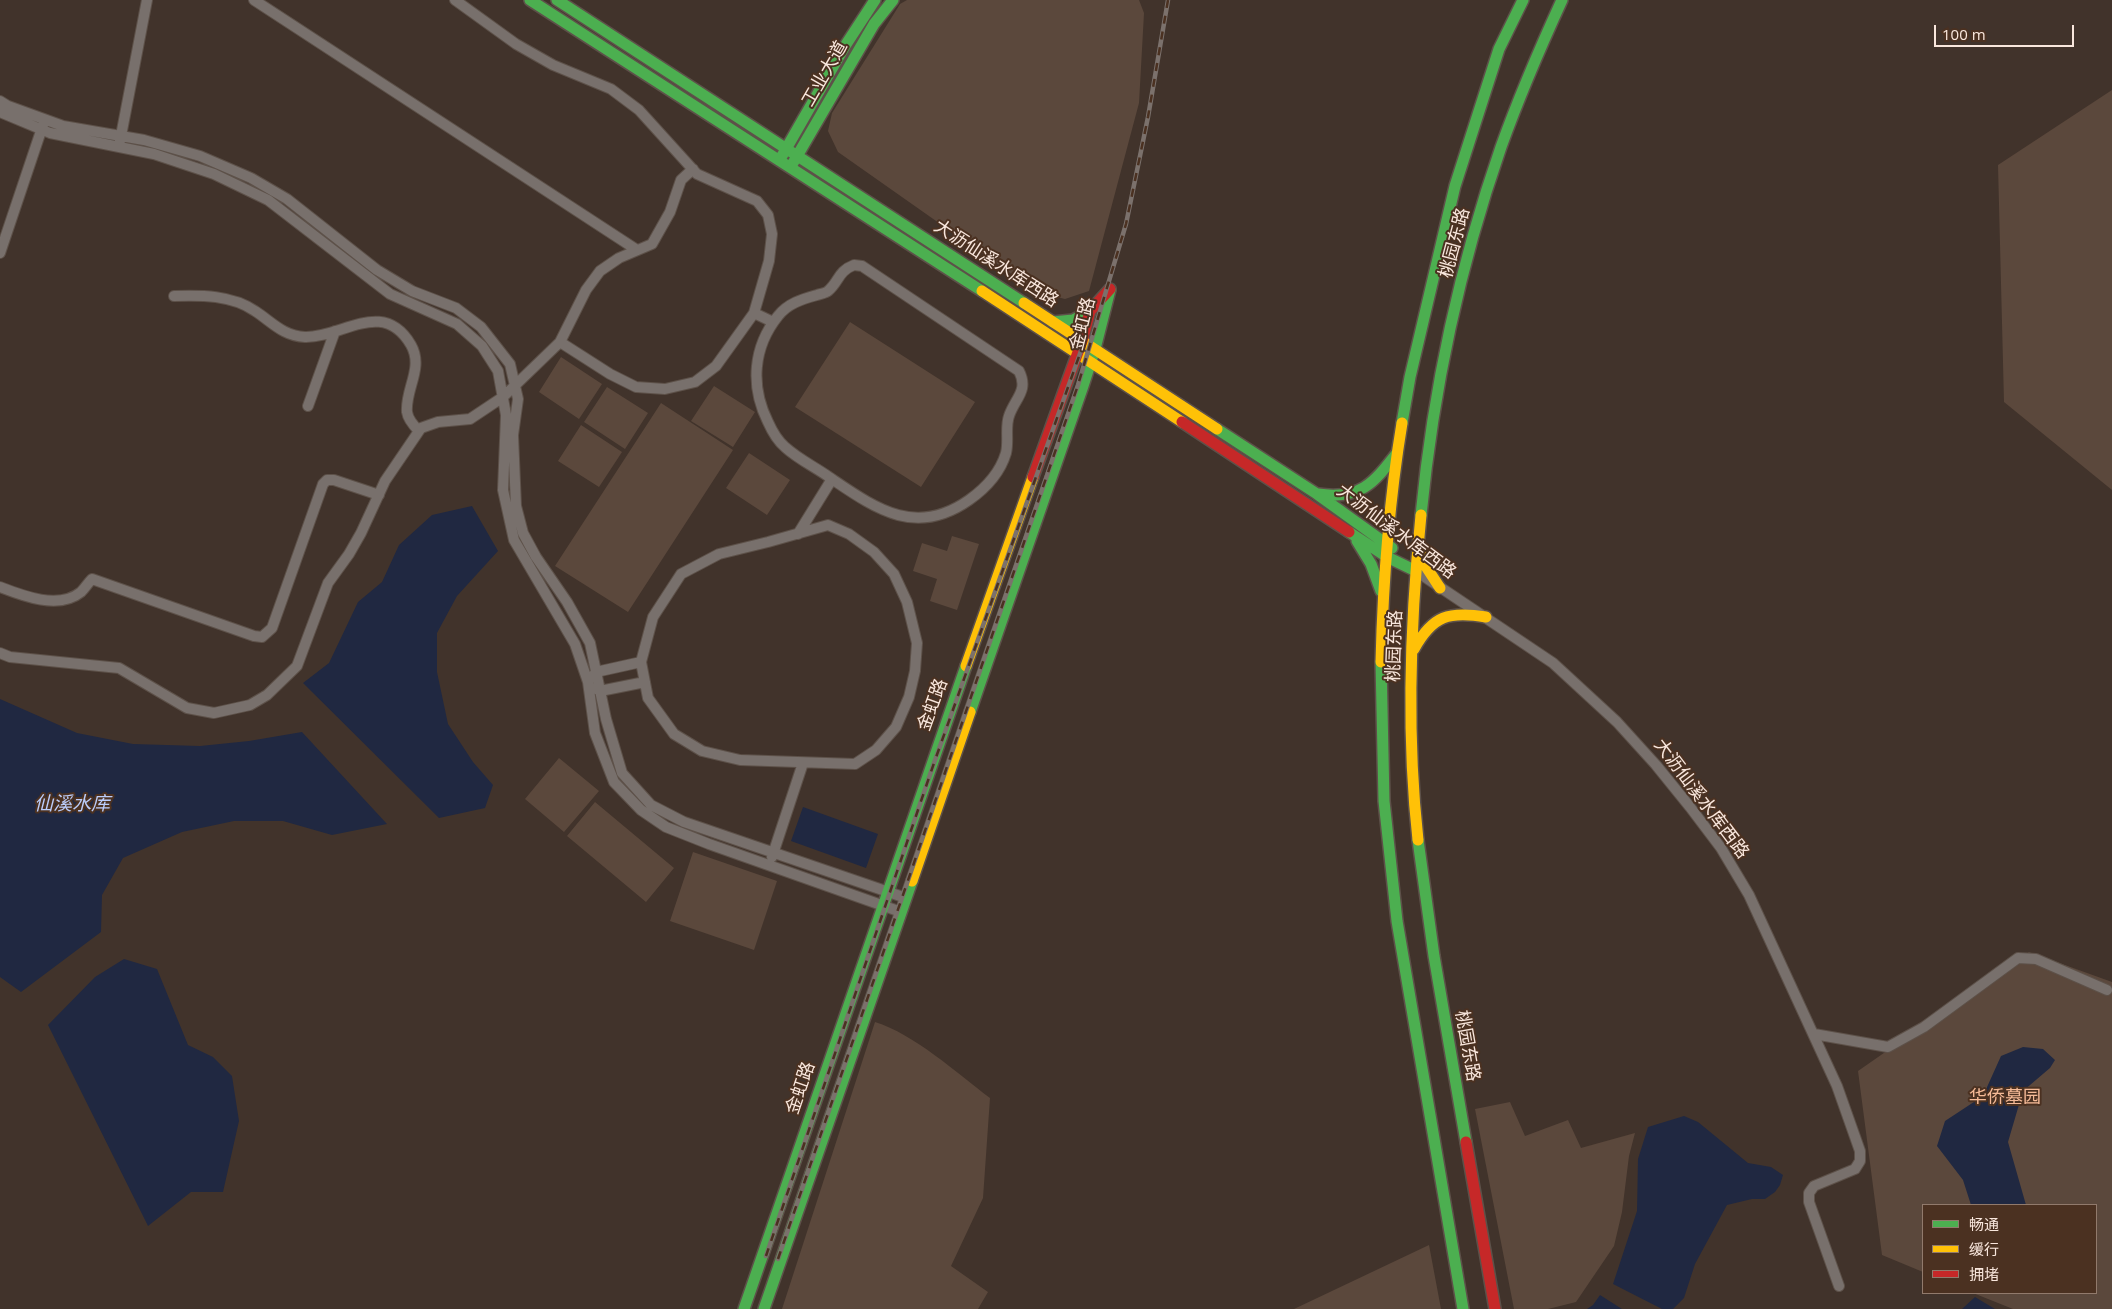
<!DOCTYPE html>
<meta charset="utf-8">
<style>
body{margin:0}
#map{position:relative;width:2112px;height:1309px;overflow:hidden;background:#41332b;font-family:"Open Sans","Noto Sans SC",sans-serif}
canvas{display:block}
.legend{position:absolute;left:1922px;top:1204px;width:175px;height:90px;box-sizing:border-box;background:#4b3121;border:1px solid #917a6c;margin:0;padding:6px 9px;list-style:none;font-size:15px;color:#f9e7dd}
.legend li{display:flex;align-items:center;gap:10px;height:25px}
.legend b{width:25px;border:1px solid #917a6c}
.scale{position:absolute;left:1934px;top:25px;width:140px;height:22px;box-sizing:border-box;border:2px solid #f9e7dd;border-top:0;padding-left:6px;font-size:15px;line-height:18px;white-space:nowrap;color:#f9e7dd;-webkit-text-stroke:4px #4b3121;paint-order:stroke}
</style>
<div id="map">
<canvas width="2112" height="1309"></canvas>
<ul class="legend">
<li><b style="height:6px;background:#4caf50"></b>畅通</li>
<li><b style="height:6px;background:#ffc107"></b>缓行</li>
<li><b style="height:6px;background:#c62828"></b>拥堵</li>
</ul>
<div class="scale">100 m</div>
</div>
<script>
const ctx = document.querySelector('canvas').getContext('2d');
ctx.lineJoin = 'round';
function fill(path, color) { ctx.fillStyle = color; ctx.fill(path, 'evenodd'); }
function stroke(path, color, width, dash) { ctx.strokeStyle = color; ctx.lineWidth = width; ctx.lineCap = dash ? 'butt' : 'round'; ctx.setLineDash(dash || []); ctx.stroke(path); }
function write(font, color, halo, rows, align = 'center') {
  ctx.font = font + ' "Open Sans","Noto Sans SC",sans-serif'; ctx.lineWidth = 4; ctx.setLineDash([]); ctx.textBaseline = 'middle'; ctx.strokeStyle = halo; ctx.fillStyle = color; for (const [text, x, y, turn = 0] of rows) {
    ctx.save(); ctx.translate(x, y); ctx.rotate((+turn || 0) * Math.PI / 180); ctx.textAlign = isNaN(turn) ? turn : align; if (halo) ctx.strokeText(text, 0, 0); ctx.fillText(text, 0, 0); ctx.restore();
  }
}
const green = new Path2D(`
 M907 0H1139L1144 13 1139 103 1089 291 1065 299 1037 292 838 152 828 131 832 113 900 4Z
 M2112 90V490L2004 402 1998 165Z
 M850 322 975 402 921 487 795 407Z
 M561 357 602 384 579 419 539 392Z
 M714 386 755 412 733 447 691 421Z
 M607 387 648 413 625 449 584 422Z
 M661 403 733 450 628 612 555 566Z
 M581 425 622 452 599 487 558 461Z
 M749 453 790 480 767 515 726 488Z
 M952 536 979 544 957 610 930 601 937 579 913 571 922 543 947 551Z
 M559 758 599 791 564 832 525 799Z
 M595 802 674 868 646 902 567 836Z
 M693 852 777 881 754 950 670 921Z
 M2029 952 2112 982V1309H2013L1973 1293H2096V1205H1923V1272L1882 1255 1858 1071Z
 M875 1022C914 1034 957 1073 990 1098L983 1198 951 1266 988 1292 978 1309H782Z
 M1510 1102 1525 1136 1568 1120 1581 1148 1635 1133 1629 1156 1622 1212 1614 1246 1576 1302 1548 1309H1514L1475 1109Z
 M1429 1245 1441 1309H1294Z`);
const water = new Path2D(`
 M472 506 498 551 457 596 437 633V672L448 724 473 762 493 785 485 808 439 818 303 683 329 663 358 602 382 582 399 545 432 515Z
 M0 699 77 733 133 744 200 746 249 741 302 732 387 824 332 835 283 821H234L182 832 123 858 102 895 101 932 21 992 0 977Z
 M803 807 878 834 866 868 791 841Z
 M124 959 157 969 188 1045 213 1057 232 1076 239 1121 223 1192H191L148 1226 48 1025 95 977Z
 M2023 1047 2043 1049 2055 1060 2050 1068 2023 1091 2008 1142 2026 1205H1971L1963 1180 1937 1146 1945 1121 1983 1096 2001 1056Z
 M1684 1116 1698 1122 1748 1163 1771 1167 1783 1175 1780 1185 1775 1192 1765 1199H1752L1727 1205 1695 1264 1684 1298 1673 1309H1662L1613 1284 1637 1211 1638 1159 1648 1127Z
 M1600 1295 1622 1309H1587L1593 1305Z
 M1975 1297 1995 1309H1962Z`);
const street = new Path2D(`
 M254 0 637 250
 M455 0 516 44 553 65 611 89 639 110 697 174 757 201 768 215 772 234 769 261 754 313 716 366 695 382 665 389 636 387 610 374 560 342
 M0 101 8 106 63 126 144 140 200 156 251 178 287 199 377 270 412 291 456 308 481 327 510 364 518 399 513 435 516 506 523 533 536 557 567 602 590 643 606 719 622 773 651 805 684 822 906 898
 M0 112 50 133 154 154 214 174 268 200 390 294 457 324 482 346 498 371 506 415 503 490 514 540 575 644 588 682 595 733 614 782 641 810 666 827 709 844 901 912
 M120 141 147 0
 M0 253 43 125
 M854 265 862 266 1019 371C1029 391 1015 398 1009 416 1005 427 1009 441 1006 453 1000 473 986 488 969 500 915 538 875 508 829 477 815 467 798 459 785 447 778 441 772 431 768 422 750 386 753 347 778 316 788 303 803 299 817 295 820 294 826 293 828 291 839 282 838 271 854 265Z
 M174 296C201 295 232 295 255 311 272 322 283 336 305 337 342 338 383 297 411 345 424 368 405 389 407 412 408 419 414 426 419 431
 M754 313 773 322
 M308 406 335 331
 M828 525 849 534 874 552 894 574 907 602 917 643 915 671 909 697 896 727 876 750 855 764 740 760 702 751 674 734 648 698 641 662 653 617 681 574 719 554 768 542Z
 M798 534 832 479
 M1416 571 1553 663 1617 722 1656 765 1690 807 1721 848 1749 895 1837 1086 1860 1151V1161L1855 1169 1814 1186 1809 1193V1202L1839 1286
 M0 587C23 596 59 610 81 592 85 588 88 583 92 579L254 636 262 637 272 628 323 484 327 480H334L379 495
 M0 653 10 657 119 668 187 708 214 713 250 705 267 695 297 666 328 583 349 554 361 533 385 481 421 428 438 422 470 419 503 397 560 342 586 290 600 271 619 258 652 244 670 212 681 180 693 169
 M593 676 596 672 641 662
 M595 688 600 691 645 682
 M772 857 803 763
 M1814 1034 1888 1047 1924 1027 2018 958 2036 959 2107 990`);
const fast = new Path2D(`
 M530 0 982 291
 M557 0 1024 303
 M782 156 845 46 875 0
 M793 163 874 24 893 0
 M1053 322 1073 320 1090 311
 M1402 423 1410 377 1455 186 1499 49 1523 0
 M1217 429 1317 494 1392 548
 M1318 494C1360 500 1373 484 1397 453
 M1421 515C1433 391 1460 265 1501 147 1519 97 1540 48 1562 0
 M1349 532 1387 557 1416 571
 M1357 541 1371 564 1381 591
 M1381 662 1384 801 1397 921 1463 1309
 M970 712 1083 386 1095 349 1110 290
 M1418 840 1434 956 1466 1142
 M744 1309 966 666
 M764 1309 912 881`);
const slow = new Path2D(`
 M982 291 1182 422
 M1024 303 1217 429
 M1420 549 1425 565 1440 588
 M1414 649C1433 615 1449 611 1486 617
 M1381 662C1383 582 1389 501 1402 423
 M966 666 1033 477
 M1418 840C1406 732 1410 623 1421 515
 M912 881 970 712`);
const jam = new Path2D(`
 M1182 422 1349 532
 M1033 477 1082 341 1090 311 1110 289
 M1466 1142 1495 1309`);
const rail = new Path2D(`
 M766 1256 934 763 1082 348
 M778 1259 1078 385 1126 224 1148 117 1168 0`);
const streetNames = [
 ["工业大道",825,74,-60],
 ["桃园东路",1455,243,-75],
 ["大沥仙溪水库西路",996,264,33],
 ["金虹路",1083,324,-76],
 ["大沥仙溪水库西路",1396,532,37],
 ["桃园东路",1395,646,-88],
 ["金虹路",933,705,-70],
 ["大沥仙溪水库西路",1701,799,53],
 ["桃园东路",1467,1046,80],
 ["金虹路",801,1088,-71]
];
const parkNames = [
 ["华侨墓园",2005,1098]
];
const waterNames = [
 ["仙溪水库",72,805]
];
fill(green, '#5b483c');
fill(water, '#202841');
stroke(street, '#5d5149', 12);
stroke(fast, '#5d5149', 14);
stroke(slow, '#5d5149', 14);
stroke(jam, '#5d5149', 14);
stroke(street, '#78706c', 10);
stroke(fast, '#4caf50', 11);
stroke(slow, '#ffc107', 11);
stroke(jam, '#c62828', 11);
stroke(rail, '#7b716c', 4.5);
stroke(rail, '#4b3121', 2.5, [8]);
write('18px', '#f9e7dd', '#4b3121', streetNames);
write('18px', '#f5ba97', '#4b3121', parkNames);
write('italic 19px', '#bbcdfb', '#4b3121', waterNames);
</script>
